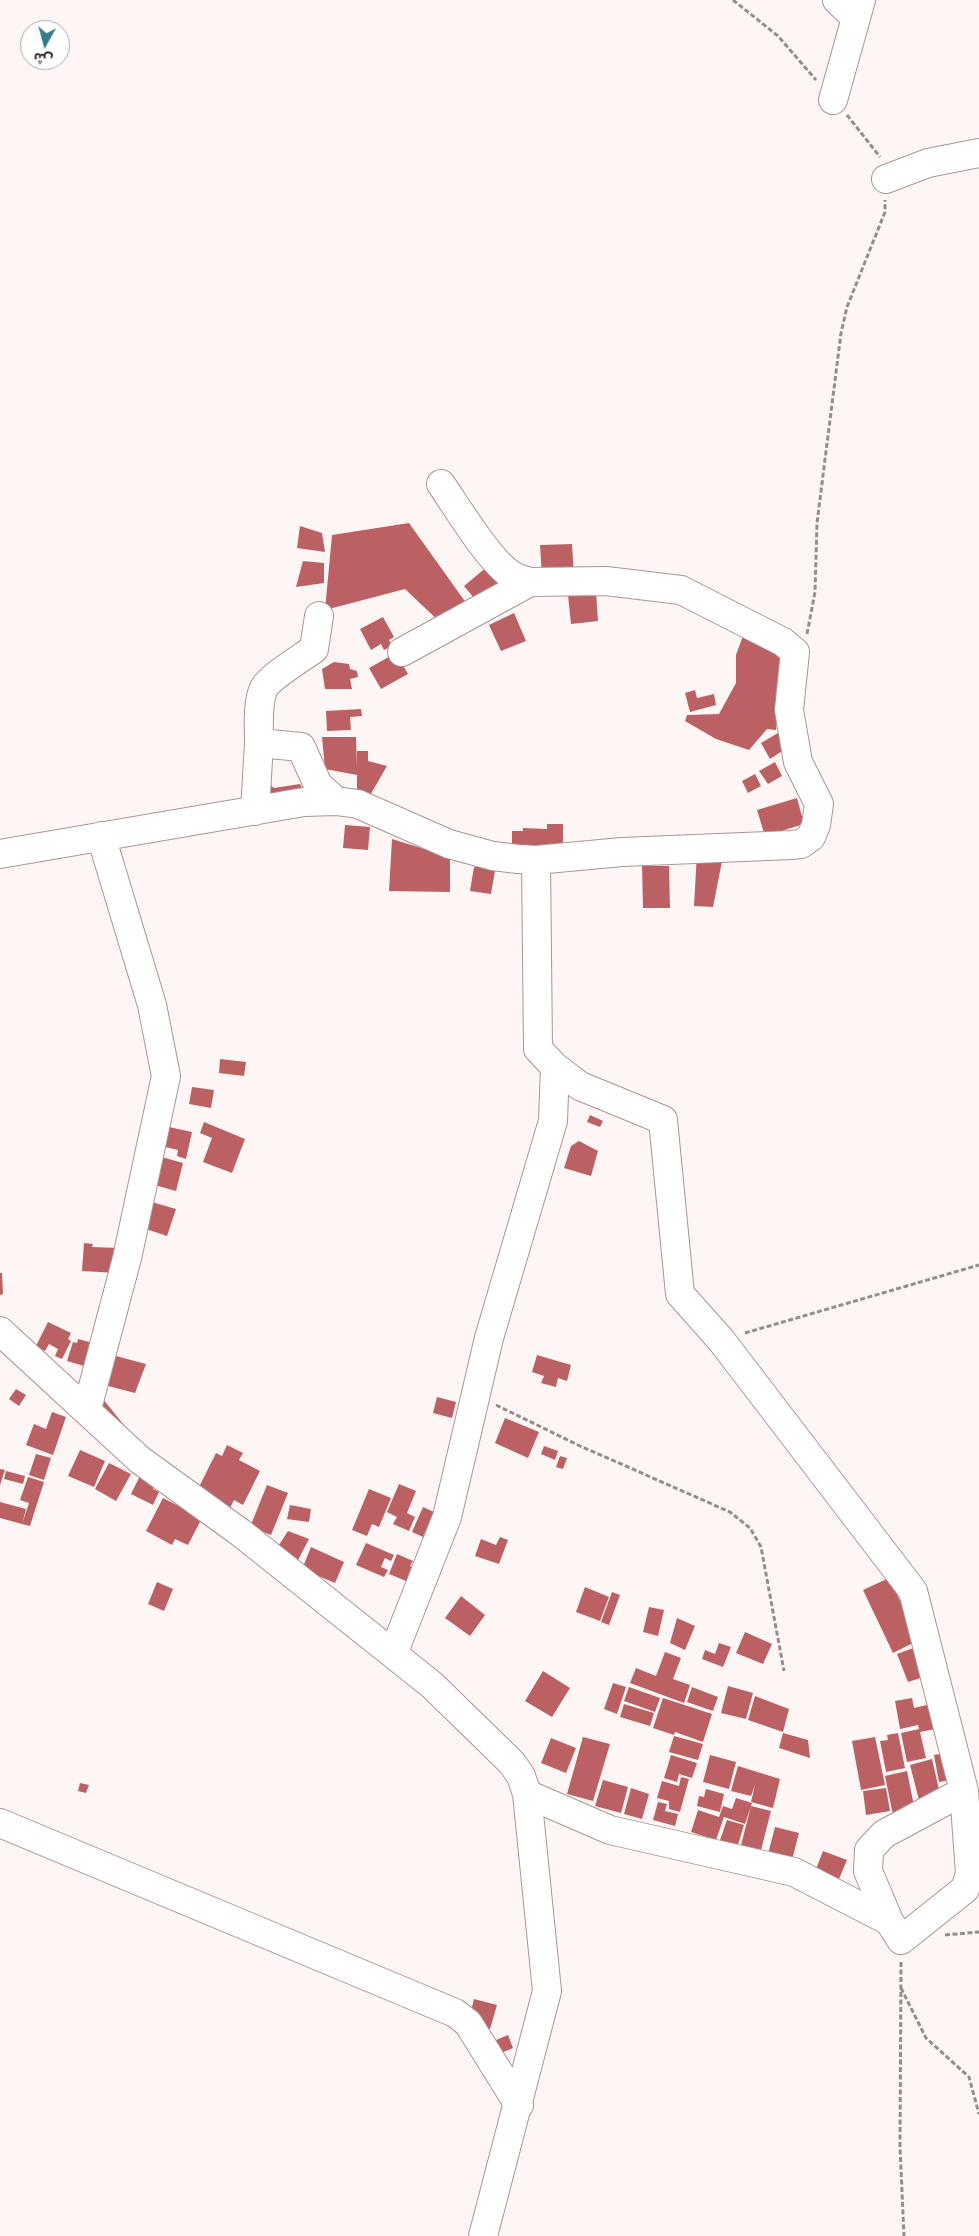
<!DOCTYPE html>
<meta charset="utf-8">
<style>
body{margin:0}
#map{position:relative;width:979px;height:2236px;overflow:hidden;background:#fef5f5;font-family:Helvetica,"Noto Sans Arabic",sans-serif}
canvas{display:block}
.north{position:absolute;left:20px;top:20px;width:50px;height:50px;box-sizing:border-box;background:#fff;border:1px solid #aeaaaa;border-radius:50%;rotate:187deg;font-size:14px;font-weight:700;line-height:20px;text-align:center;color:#342b2b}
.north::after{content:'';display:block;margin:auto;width:18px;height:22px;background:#387a8c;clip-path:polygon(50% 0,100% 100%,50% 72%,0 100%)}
</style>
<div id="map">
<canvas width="979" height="2236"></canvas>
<div class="north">ش</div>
</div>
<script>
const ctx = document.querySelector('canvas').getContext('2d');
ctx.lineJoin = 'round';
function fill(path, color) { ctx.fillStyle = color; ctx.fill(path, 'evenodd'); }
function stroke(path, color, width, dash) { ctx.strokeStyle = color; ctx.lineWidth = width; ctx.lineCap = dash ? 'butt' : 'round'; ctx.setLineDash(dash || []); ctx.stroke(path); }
const building = new Path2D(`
 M409 523 469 607 443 625 405 589 325 610 332 535Z
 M300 526 322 533 325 552 297 548Z
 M572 544 574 575 542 577 540 545Z
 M303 561 324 563V583L296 587Z
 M488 566 503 585 479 604 464 586Z
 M596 592 598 621 571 624 568 595Z
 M514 613 526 641 501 651 489 625Z
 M383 617 394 637 389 640 392 646 384 650 381 644 371 650 360 629Z
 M744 633 784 653 776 730 767 729 749 750 716 739 685 721 687 715 719 714 736 683V655Z
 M396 653 408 674 381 689 369 668Z
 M334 662 349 664 350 669 357 671 358 677 350 679 352 689H325L322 669Z
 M695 690 697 698 714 694 716 705 690 712 685 693Z
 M361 709 362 716 350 717 351 730 327 731 326 711Z
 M778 733 787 748 770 759 761 743Z
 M322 737H356L357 767V751H368V761L387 766 369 797H357V775L325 769Z
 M775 762 782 776 768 784 759 771Z
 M755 774 761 786 748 793 742 781Z
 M264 779 274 788 300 784 307 797 262 807Z
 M797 798 804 824 765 836 757 810Z
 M547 824H563V849L512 851V831H523V828L547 829Z
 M345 825 370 827 368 850 343 848Z
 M392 839 450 857V892L389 891Z
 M697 853 723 856 713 907 694 906Z
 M496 865 491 894 470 891 474 867Z
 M642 866H669L670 908H643Z
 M220 1059 246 1062 244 1076 219 1073Z
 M192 1087 214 1090 211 1108 189 1104Z
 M590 1115 603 1121 600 1127 587 1122Z
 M204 1122 245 1139 232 1173 203 1162 212 1138 200 1133Z
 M169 1127 192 1132 186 1159 177 1156 178 1150 165 1147Z
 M579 1141 598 1151 591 1176 564 1168 571 1146Z
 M158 1156 183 1163 176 1191 151 1184Z
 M148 1201 176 1209 167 1236 140 1227Z
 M84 1243 93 1244 92 1247 119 1248 118 1273 82 1271Z
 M0 1273H2L3 1294 0 1295Z
 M48 1322 71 1333 68 1339 71 1341 62 1359 55 1356 58 1349 49 1344 45 1351 36 1346Z
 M78 1339 97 1344 91 1368 67 1361 73 1342 77 1343Z
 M537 1355 571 1365 567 1381 558 1378 556 1387 541 1383 544 1376 532 1372Z
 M116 1356 146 1364 135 1393 108 1386Z
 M16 1389 26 1395 19 1406 9 1399Z
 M437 1397 456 1402 452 1418 433 1413Z
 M103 1399 127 1429 120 1435 95 1406Z
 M52 1412 66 1417 53 1455 26 1445 34 1424 46 1429Z
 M505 1418 539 1432 528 1458 495 1443Z
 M227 1445 243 1453 239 1460 260 1471 243 1505 234 1500 228 1512 195 1495 216 1453 222 1456Z
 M544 1446 558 1451 555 1460 541 1454Z
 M80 1450 105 1461 94 1487 68 1476Z
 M36 1454 51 1458 44 1480 29 1475Z
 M560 1456 567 1458 563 1469 556 1467Z
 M109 1463 131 1474 116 1501 95 1489Z
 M0 1469 5 1470 0 1485Z
 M6 1471 25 1476 23 1484 4 1479Z
 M142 1472 157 1479 153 1489 159 1492 153 1505 131 1494Z
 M28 1477 44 1482 30 1526 22 1524 29 1503 20 1500Z
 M399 1484 416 1491 407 1513 415 1517 409 1531 393 1524 397 1517 387 1512Z
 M267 1485 288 1493 271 1535 250 1527Z
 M369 1489 391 1498 379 1527 372 1524 367 1536 352 1530Z
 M163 1498 202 1518 188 1545 175 1539 172 1545 146 1531Z
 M0 1502 26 1509 22 1524 0 1518Z
 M290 1505 311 1509 309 1522 287 1519Z
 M423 1507 434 1512 423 1537 412 1532Z
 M288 1531 309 1539 297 1562 279 1545Z
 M500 1537 508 1540 499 1564 475 1556 481 1539 496 1545Z
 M366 1543 394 1555 391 1561 385 1558 381 1567 388 1570 384 1577 356 1565Z
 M311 1547 344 1562 335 1583 302 1569Z
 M397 1554 413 1561 410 1566 417 1569 411 1583 389 1574Z
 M889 1578 919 1640 893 1653 863 1590Z
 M157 1582 173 1589 164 1611 148 1604Z
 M585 1587 609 1597 600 1621 576 1612Z
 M612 1592 620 1595 609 1625 601 1622Z
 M461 1596 485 1615 470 1636 445 1618Z
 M649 1607 664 1610 658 1636 643 1632Z
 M677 1618 695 1626 685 1650 670 1643Z
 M745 1632 772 1644 763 1664 736 1653Z
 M719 1643 731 1647 723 1667 702 1659 705 1650 715 1654Z
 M919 1646 930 1675 908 1682 897 1654Z
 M665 1652 681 1658 673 1679 690 1685 684 1703 630 1683 636 1668 656 1676Z
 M543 1671 570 1688 552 1717 525 1701Z
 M613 1683 626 1687 617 1714 604 1709Z
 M728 1686 753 1693 746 1719 721 1713Z
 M629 1687 660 1698 655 1712 624 1701Z
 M692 1687 718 1697 713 1711 687 1702Z
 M755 1696 789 1709 783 1732 748 1720Z
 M663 1698 712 1714 703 1742 675 1732 674 1735 653 1728Z
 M912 1698 914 1708 935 1703 940 1728 920 1732 926 1758 907 1762 901 1733 919 1729 918 1725 900 1729 895 1701Z
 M624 1704 654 1713 650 1726 620 1717Z
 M783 1733 808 1740 810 1758 779 1748Z
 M898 1733 905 1768 886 1772 880 1741 888 1740 887 1735Z
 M674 1736 703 1744 698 1760 669 1752Z
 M583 1737 610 1744 593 1801 567 1794Z
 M875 1737 885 1785 861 1790 852 1741Z
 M551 1738 576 1748 566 1773 541 1763Z
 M952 1752 957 1779 939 1782 934 1755Z
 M671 1755 697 1763 692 1778 679 1774 677 1782 664 1778Z
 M710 1755 736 1762 729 1789 703 1782Z
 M932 1759 940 1794 919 1800 910 1765Z
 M738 1766 780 1779 773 1808 751 1802 755 1785 751 1796 731 1791Z
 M907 1771 915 1811 893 1815 885 1776Z
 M681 1777 689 1779 680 1812 669 1809V1801L657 1798 662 1781 679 1786Z
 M603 1780 628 1787 621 1813 595 1806Z
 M80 1783 89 1785 86 1793 78 1791Z
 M631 1788 649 1794 642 1819 624 1814Z
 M886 1788 890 1811 866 1815 863 1791Z
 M706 1789 724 1794 720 1812 697 1806 699 1796 704 1797Z
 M736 1798 752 1803 745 1824 724 1817 716 1840 691 1832 698 1810 719 1817 723 1806 732 1809Z
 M658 1802 667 1804 665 1811 678 1814 675 1826 653 1820Z
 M751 1806 771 1811 760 1854 740 1849Z
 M727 1820 744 1825 737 1848 719 1843Z
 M775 1827 799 1833 792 1860 768 1854Z
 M823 1851 847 1860 839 1879 816 1869Z
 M474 1999 497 2005 490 2029 468 2023Z
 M508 2035 513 2048 501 2053 496 2040Z`);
const path = new Path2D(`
 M733 0 778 36 816 80
 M847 115 880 157
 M807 634 815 592 817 523 841 333 847 307 885 212V200
 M745 1333 979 1265
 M496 1405 578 1445 730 1512 750 1528 761 1547 784 1671
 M945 1935 979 1932
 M901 1962 900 2147 904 2236
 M901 1988 926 2038 969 2077 979 2114`);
const minor = new Path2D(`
 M837 0 856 18
 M833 100 861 0
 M886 179 928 163 979 153
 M402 652 530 582
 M259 743C259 728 257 702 264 688 270 677 303 657 314 649L319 616
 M255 811 259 743 301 747 318 785 336 801
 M0 854 304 802 336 801 358 804 449 844 493 856 518 859 536 860 622 852 792 845 801 844 811 837 816 825 819 804 798 762 789 710 795 652 783 642 681 590 606 581 530 582C521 580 513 577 506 571 484 552 458 509 441 484
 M0 1331 140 1460 241 1533 432 1685 512 1763 521 1776 527 1794 547 1991 483 2236
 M87 1409 127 1258 166 1076 152 1005 101 836
 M393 1654 447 1517 489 1338 553 1121 555 1067
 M527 1794 610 1830 794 1872 889 1921 901 1940 965 1889 970 1874 964 1791 913 1591 721 1340 680 1294 663 1120 580 1086 555 1067 538 1049 536 860
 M0 1823 455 2013 468 2023 519 2105
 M889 1921 868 1871 869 1850 884 1834 964 1791`);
fill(building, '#bb6063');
stroke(minor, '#aa9595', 30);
stroke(path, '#958c8c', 3, [5, 2.5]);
stroke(minor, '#fff', 28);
</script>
